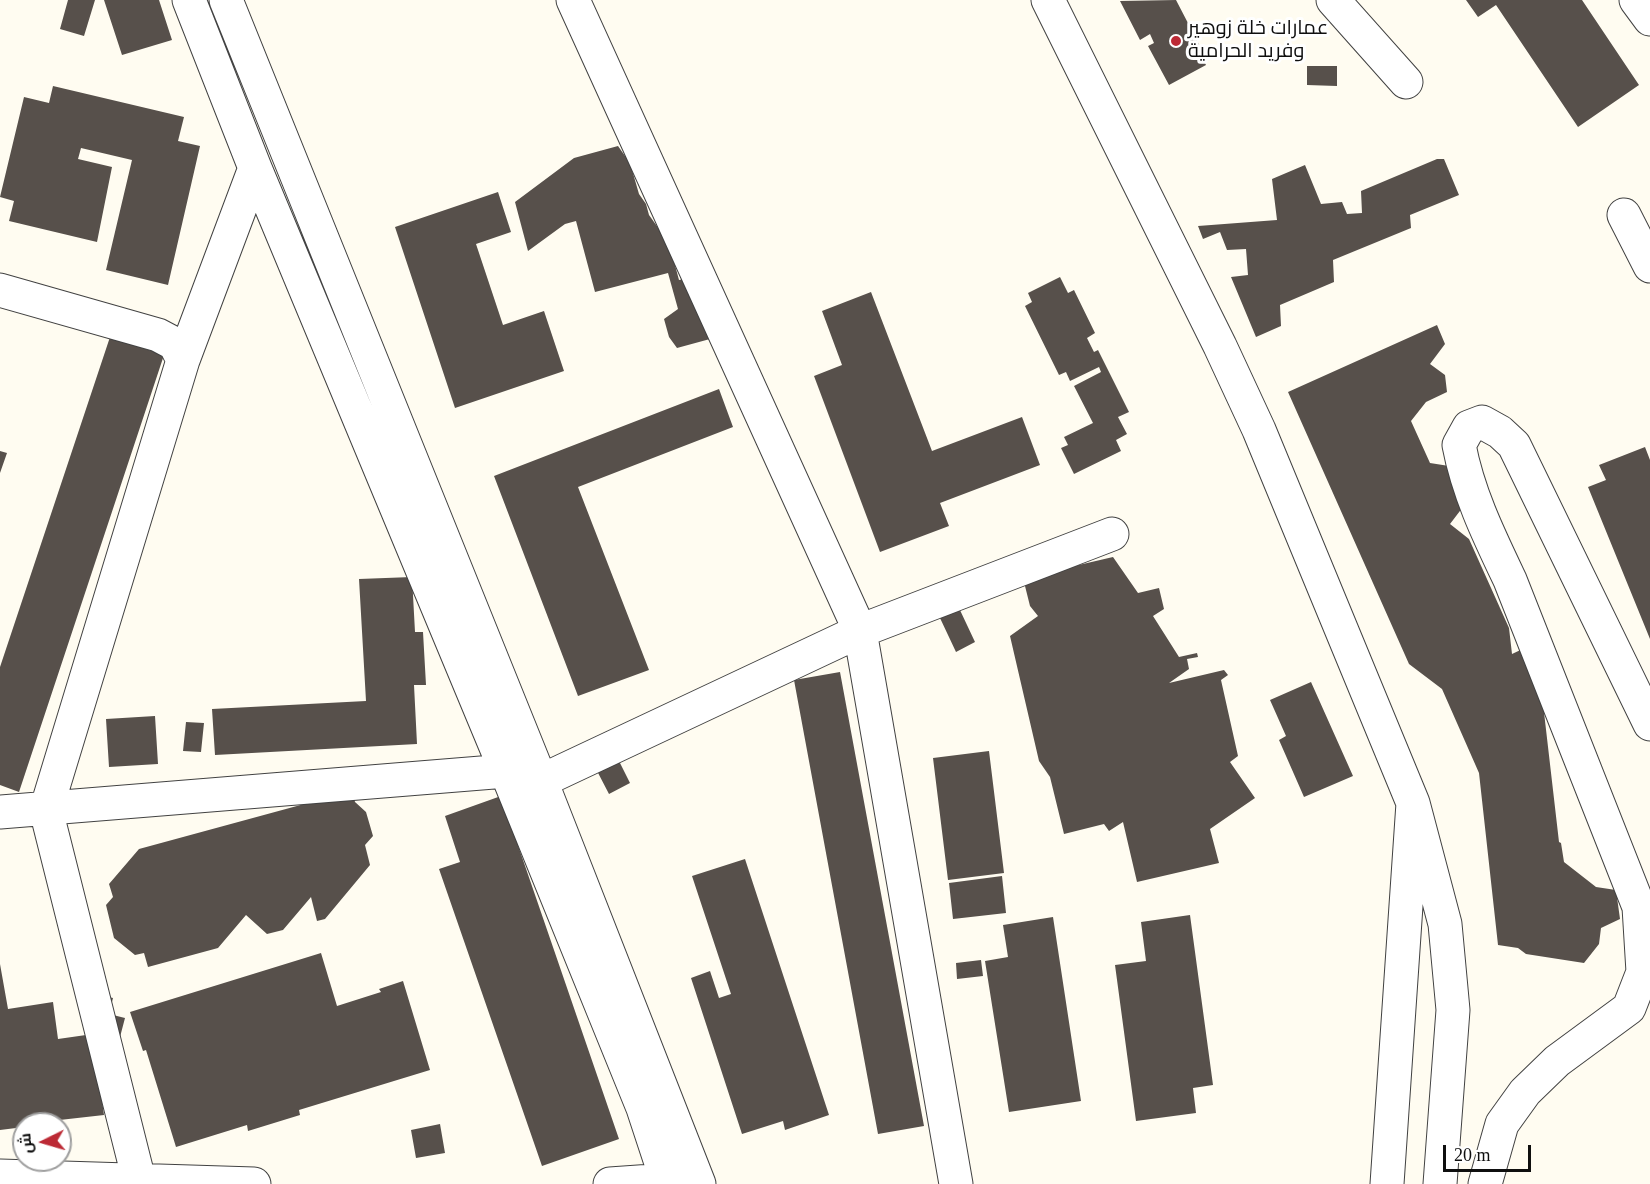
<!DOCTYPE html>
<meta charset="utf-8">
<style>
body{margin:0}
#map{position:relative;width:1650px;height:1184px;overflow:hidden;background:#fffcf1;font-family:"Times New Roman",Cairo,serif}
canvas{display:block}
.north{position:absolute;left:12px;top:1112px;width:60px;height:60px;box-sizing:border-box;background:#fff;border:2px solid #9f9f9f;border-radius:50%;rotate:265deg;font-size:16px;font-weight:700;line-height:24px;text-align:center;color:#0f0f0f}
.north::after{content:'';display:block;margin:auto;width:21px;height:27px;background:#bc2a35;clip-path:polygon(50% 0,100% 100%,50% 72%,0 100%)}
.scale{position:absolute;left:1443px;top:1145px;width:88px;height:27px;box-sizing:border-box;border:3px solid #0f0f0f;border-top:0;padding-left:8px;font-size:18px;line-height:21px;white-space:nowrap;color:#0f0f0f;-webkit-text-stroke:4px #fff;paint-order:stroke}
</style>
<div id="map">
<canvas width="1650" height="1184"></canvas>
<div class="north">ش</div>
<div class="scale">20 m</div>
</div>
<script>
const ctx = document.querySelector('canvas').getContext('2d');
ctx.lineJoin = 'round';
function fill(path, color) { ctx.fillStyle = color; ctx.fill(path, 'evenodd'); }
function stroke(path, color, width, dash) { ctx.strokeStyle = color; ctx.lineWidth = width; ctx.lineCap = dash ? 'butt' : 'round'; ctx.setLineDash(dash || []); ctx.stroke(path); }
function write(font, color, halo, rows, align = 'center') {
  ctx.font = font + ' "Times New Roman",Cairo,serif'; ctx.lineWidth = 6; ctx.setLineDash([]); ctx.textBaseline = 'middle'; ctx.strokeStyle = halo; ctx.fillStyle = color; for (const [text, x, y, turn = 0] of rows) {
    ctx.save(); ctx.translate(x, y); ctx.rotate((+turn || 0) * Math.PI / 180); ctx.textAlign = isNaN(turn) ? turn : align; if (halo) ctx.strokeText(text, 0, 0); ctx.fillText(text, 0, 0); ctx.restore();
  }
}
const building = new Path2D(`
 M68 0H95L84 36 60 29Z
 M104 0H159L172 40 122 55Z
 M1176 0 1203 52 1200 53 1206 65 1169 85 1148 46 1154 43 1150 34 1140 40 1120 1Z
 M1466 0H1582L1639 85 1578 127 1496 5 1478 17Z
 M1307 66H1337V86L1307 85Z
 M53 86 184 117 178 141 200 146 168 285 106 270 132 160 81 148 78 159 112 167 97 242 9 221 14 201 0 197 24 97 49 103Z
 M618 146 630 163 639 194 646 204 649 215 669 243 679 280 694 277 710 339 677 348 669 337 664 319 678 309 668 273 595 292 576 221 565 224 528 251 515 202 574 158Z
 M1437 159H1444L1459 195 1410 215 1411 228 1333 260 1334 282 1280 305 1281 326 1256 337 1231 277 1248 275 1246 249 1227 250 1220 232 1203 239 1198 226 1277 220 1272 179 1305 165 1321 204 1342 202 1347 214 1362 213 1361 191Z
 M498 192 511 232 476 244 503 325 544 311 564 371 455 408 395 227Z
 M1060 277 1068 293 1074 290 1095 333 1087 338 1094 352 1098 350 1129 412 1118 417 1127 434 1116 440 1121 451 1074 474 1061 448 1068 445 1064 437 1093 423 1074 386 1101 372 1099 367 1070 381 1066 372 1059 375 1025 306 1032 302 1028 293Z
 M871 292 932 451 1022 417 1040 465 940 503 949 526 880 552 814 376 842 365 822 311Z
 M1437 325 1445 344 1430 364 1445 375 1447 392 1426 402 1411 421 1430 463 1449 466 1466 503 1450 524 1469 539 1509 628 1512 654 1529 646 1539 669 1559 842 1561 843 1564 862 1596 887 1616 890 1620 919 1601 928 1599 944 1584 963 1526 954 1518 948 1498 945 1479 773 1442 689 1409 664 1288 392Z
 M110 337 164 355 19 792 0 785V667Z
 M719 389 733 427 578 487 649 670 578 696 494 476Z
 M1645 447 1650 460V639L1588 487 1606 480 1599 465Z
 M0 451 7 453 0 473Z
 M1113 557 1138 593 1159 588 1164 609 1153 616 1179 657 1197 653 1198 657 1187 659 1189 669 1169 683 1224 670 1228 675 1221 680 1238 756 1230 762 1255 798 1210 829 1219 863 1137 882 1123 822 1109 831 1104 824 1064 834 1050 777 1039 761 1010 636 1038 616 1030 606 1023 578Z
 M412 577 415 632H423L426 685H414L417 744 215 755 212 709 366 701 359 579Z
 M959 608 975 642 956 652 940 618Z
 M840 672 924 1126 878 1134 794 680Z
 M1311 682 1353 776 1304 797 1279 740 1286 736 1270 700Z
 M155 716 158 764 109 767 106 719Z
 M186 722 204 723 201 752 183 751Z
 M989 751 1004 873 948 880 933 758Z
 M617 757 630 783 609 794 596 769Z
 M352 791 355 802 366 812 373 836 365 845 370 865 325 919 317 921 311 897 283 930 267 934 246 915 218 948 148 967 144 953 135 955 114 938 106 905 113 897 109 884 139 849Z
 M501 796 619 1139 542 1166 439 869 460 862 445 816Z
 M745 859 829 1115 785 1130 783 1121 742 1134 691 978 710 971 719 998 731 994 692 876Z
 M1002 876 1006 913 953 919 949 883Z
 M1190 915 1213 1085 1193 1088 1196 1113 1136 1121 1115 965 1146 961 1141 922Z
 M1053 917 1081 1101 1009 1112 985 961 1008 957 1003 925Z
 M321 953 337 1006 381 992 379 989 403 981 430 1070 299 1110 300 1115 248 1131 247 1125 176 1147 146 1050 143 1051 130 1012Z
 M981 960 983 976 957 979 956 963Z
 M0 964 8 1009 53 1002 58 1039 93 1034 104 1115 24 1124V1127L0 1130Z
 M104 996 113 998 109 1014 125 1018 120 1037 94 1030Z
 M440 1124 445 1153 416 1158 411 1130Z`);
const minor = new Path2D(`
 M189 0 255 168 506 771 643 1108 668 1184
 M226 0 541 781 699 1184
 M573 0 860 631 956 1184
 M1048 0 1220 346 1259 430 1413 803
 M1333 0 1406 82
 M1636 0 1650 19
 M1624 215 1650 266
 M0 290 158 335 175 344 183 360 46 810 140 1184
 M183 360 255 168
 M541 781 860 631 1112 534
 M0 812 506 771
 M0 1176 254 1184
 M610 1184 667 1180 683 1184
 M1387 1184 1413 803 1445 924 1453 1010 1440 1184
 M1485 1184 1502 1124 1525 1092 1557 1061 1629 1008 1643 972 1639 907 1510 580C1489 536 1468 493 1459 445L1469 427 1482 422 1500 432 1514 445 1650 724`);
const markers = [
 [1176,41,6,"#bc2a35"]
];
const poiNames = [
 ["عمارات خلة زوهير",1188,29],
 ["وفريد الحرامية",1188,52]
];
fill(building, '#57504b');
stroke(minor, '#424242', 35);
stroke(minor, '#fff', 33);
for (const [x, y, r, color] of markers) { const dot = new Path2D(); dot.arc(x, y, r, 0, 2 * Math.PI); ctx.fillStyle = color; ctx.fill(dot); stroke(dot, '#fff', 2); }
write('20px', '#0f0f0f', '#fff', poiNames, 'left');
</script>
